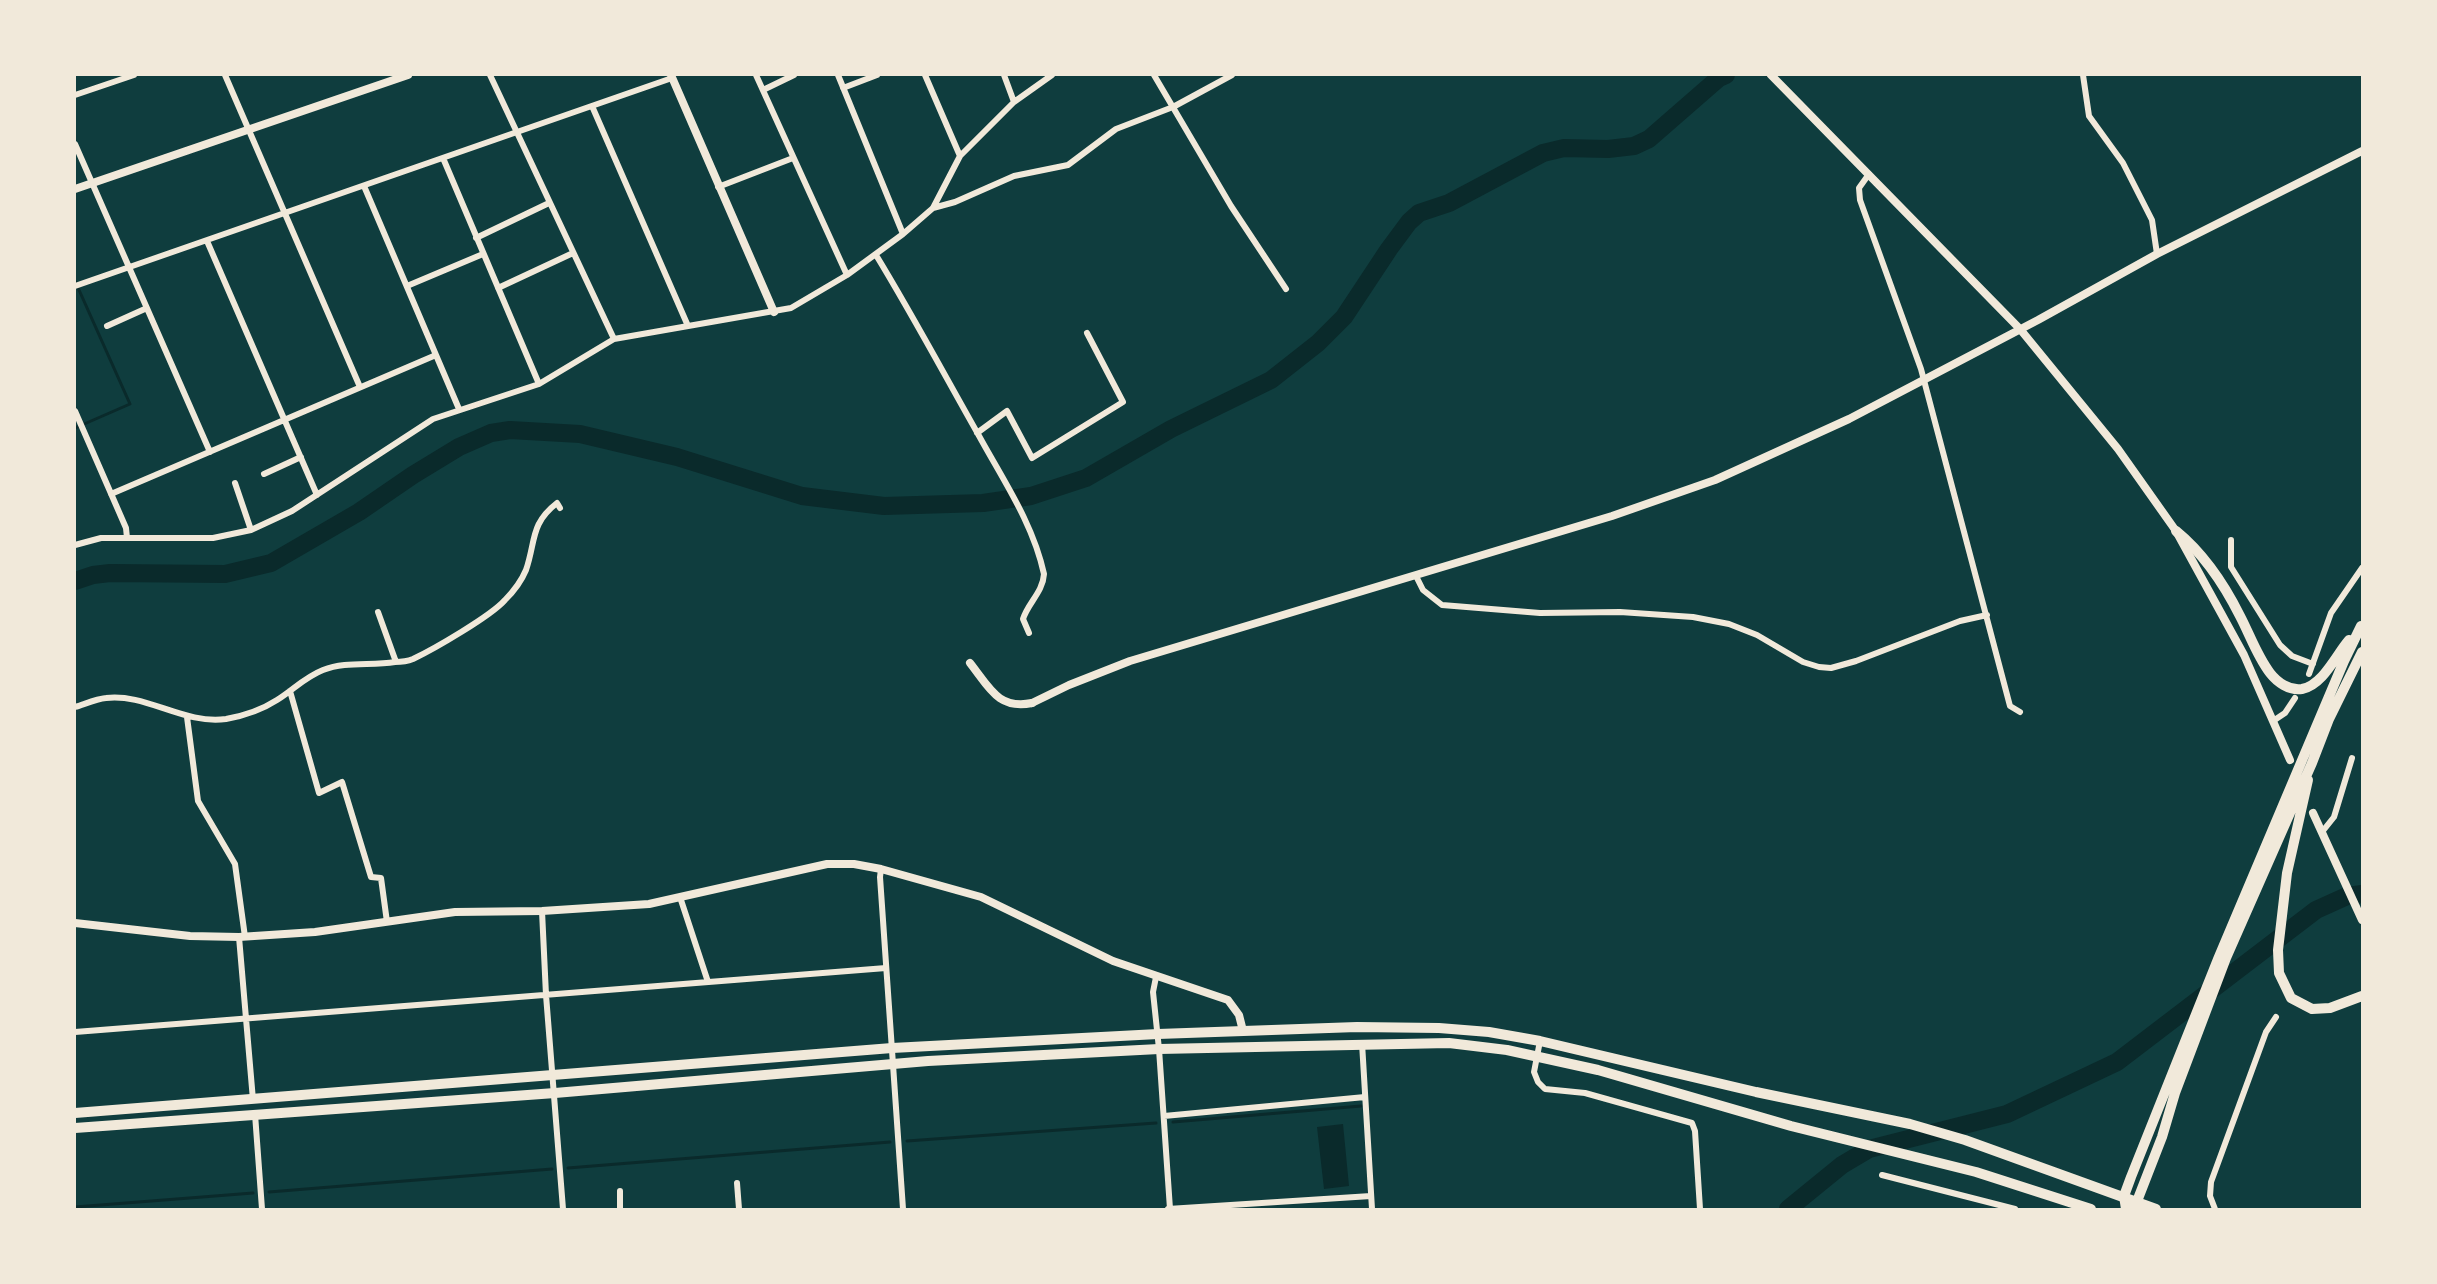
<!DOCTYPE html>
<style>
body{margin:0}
#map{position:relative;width:2437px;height:1284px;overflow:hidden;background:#0f3d3e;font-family:Lato,sans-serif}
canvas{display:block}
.frame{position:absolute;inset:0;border:76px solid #f1e9da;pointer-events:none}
</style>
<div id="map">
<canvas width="2437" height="1284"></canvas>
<div class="frame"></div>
</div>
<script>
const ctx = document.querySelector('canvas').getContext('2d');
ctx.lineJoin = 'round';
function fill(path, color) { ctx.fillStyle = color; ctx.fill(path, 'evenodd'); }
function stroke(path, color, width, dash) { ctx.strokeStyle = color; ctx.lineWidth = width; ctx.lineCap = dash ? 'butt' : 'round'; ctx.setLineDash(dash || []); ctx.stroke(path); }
const water = new Path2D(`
 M1343 1124 1349 1186 1324 1189 1317 1127Z`);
const stream = new Path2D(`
 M75 281 130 404 75 428
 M1173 1122 1361 1106
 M907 1141 1156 1123
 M568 1168 890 1142
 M269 1192 552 1169
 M75 1207 253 1193`);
const river = new Path2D(`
 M75 581 93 575 110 573 225 574 271 563 359 512 413 475 459 447 491 433 510 430 580 434 677 457 802 496 884 506 983 503 1031 496 1086 478 1171 429 1271 380 1318 343 1344 317 1389 249 1409 222 1419 213 1449 203 1543 153 1564 148 1608 149 1634 146 1649 139 1719 78 1726 75
 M1788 1209 1842 1165 1869 1149 2007 1114 2117 1062 2316 910 2347 896 2362 894`);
const minor = new Path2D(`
 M225 75 360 387
 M490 75 614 339
 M756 75 847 275
 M838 75 903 234
 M925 75 960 156
 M1004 75 1014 102
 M1154 75 1231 206 1286 289
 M2083 75 2089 116 2123 163 2152 220 2157 254
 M843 88 877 75
 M763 90 794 75
 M75 95 134 75
 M592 106 688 326
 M75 144 210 452
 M443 158 539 384
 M1869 174 1859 188 1860 200 1921 369 2010 706 2020 712
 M364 186 459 409
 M718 187 793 158
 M933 208 955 202 1014 176 1068 165 1116 129 1173 107 1232 75
 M476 238 549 203
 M207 241 317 495
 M876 255C912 314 944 374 978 434 1003 480 1033 523 1044 574 1043 592 1028 603 1023 619L1029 633
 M75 286 672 78
 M407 286 483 254
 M498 288 573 253
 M107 326 147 308
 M75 411 126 528 127 538
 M977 433 1007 411 1032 458 1123 402 1087 333
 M264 474 301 457
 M235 483 251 530
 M111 494 436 355
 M2231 540V567L2280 645 2292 656 2313 664
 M75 545 101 538H213L251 530 292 511 433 419 539 384 614 339 791 308 847 275 903 234 933 208 960 156 1014 102 1052 75
 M1416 576 1423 590 1442 605 1540 613 1620 612 1693 617 1729 624 1757 635 1803 662 1819 667 1831 668 1856 661 1960 621 1987 615
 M378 612 396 662
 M2309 674 2331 613 2362 568
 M290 691 319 793 342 782 371 877 381 878 387 922
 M75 707C85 704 96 699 106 698 146 693 184 725 226 719 243 716 263 709 277 700 293 690 305 677 323 670 346 661 371 666 395 662 401 662 408 661 413 659 434 649 491 616 505 600 513 592 521 582 526 570 536 541 530 524 557 503L560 508
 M187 717 198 801 235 864 245 937
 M2273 721 2285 713 2295 698
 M2322 832 2334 817 2352 758
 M881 869 880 877 903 1209
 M680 897 708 982
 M542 911 546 995 563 1209
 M239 937 253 1100
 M1156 977 1153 992 1159 1049 1170 1209
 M75 1032 886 968
 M1540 1041 1534 1072 1538 1082 1545 1089 1585 1093 1692 1123 1695 1131 1700 1209
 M1362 1043 1372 1209
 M255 1114 262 1209
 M1164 1116 1365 1097
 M1882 1175 2015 1209
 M737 1183 739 1209
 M620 1191V1209
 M1168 1209 1371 1196
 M2215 1209 2210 1196 2211 1182 2266 1032 2276 1017`);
const tertiary = new Path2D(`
 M671 75 774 312
 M2020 329 2118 449 2176 531 2244 655 2290 760
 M970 663C989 687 998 710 1032 703
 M2313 813 2362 920
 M75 923 190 936 239 937 315 932 455 912 542 911 649 904 827 864H854L881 869 981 897 1113 961 1228 1000 1239 1015 1243 1031`);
const secondary = new Path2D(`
 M1771 75 2020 329
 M75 189 408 75
 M1032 703 1069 685 1130 661 1612 516 1715 480 1849 419 2038 320 2157 254 2362 151`);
const trunk = new Path2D(`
 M75 1113 892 1048 1158 1034 1357 1027 1439 1028 1489 1032 1540 1041 1756 1092 1910 1124 1965 1140 2156 1209
 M75 1128 555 1093 928 1061 1159 1049 1449 1043 1507 1050 1598 1070 1791 1126 1976 1172 2091 1209`);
const motorway = new Path2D(`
 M2176 531C2203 553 2224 584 2240 616 2250 635 2257 656 2270 673 2277 682 2289 691 2302 689 2323 685 2336 655 2349 640
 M2308 780 2287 873 2278 950 2279 973 2291 998 2312 1009 2330 1008 2362 996
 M2126 1209 2124 1196 2131 1177 2218 959 2344 661 2361 626
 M2134 1209 2162 1137 2175 1093 2226 958 2312 763 2329 719 2362 652`);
fill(water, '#0a2a2b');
stroke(stream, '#0a2a2b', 3);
stroke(river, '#0a2a2b', 18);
stroke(minor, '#f1e9da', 6);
stroke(tertiary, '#f1e9da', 8);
stroke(secondary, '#f1e9da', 8);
stroke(trunk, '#f1e9da', 10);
stroke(motorway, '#f1e9da', 10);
</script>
